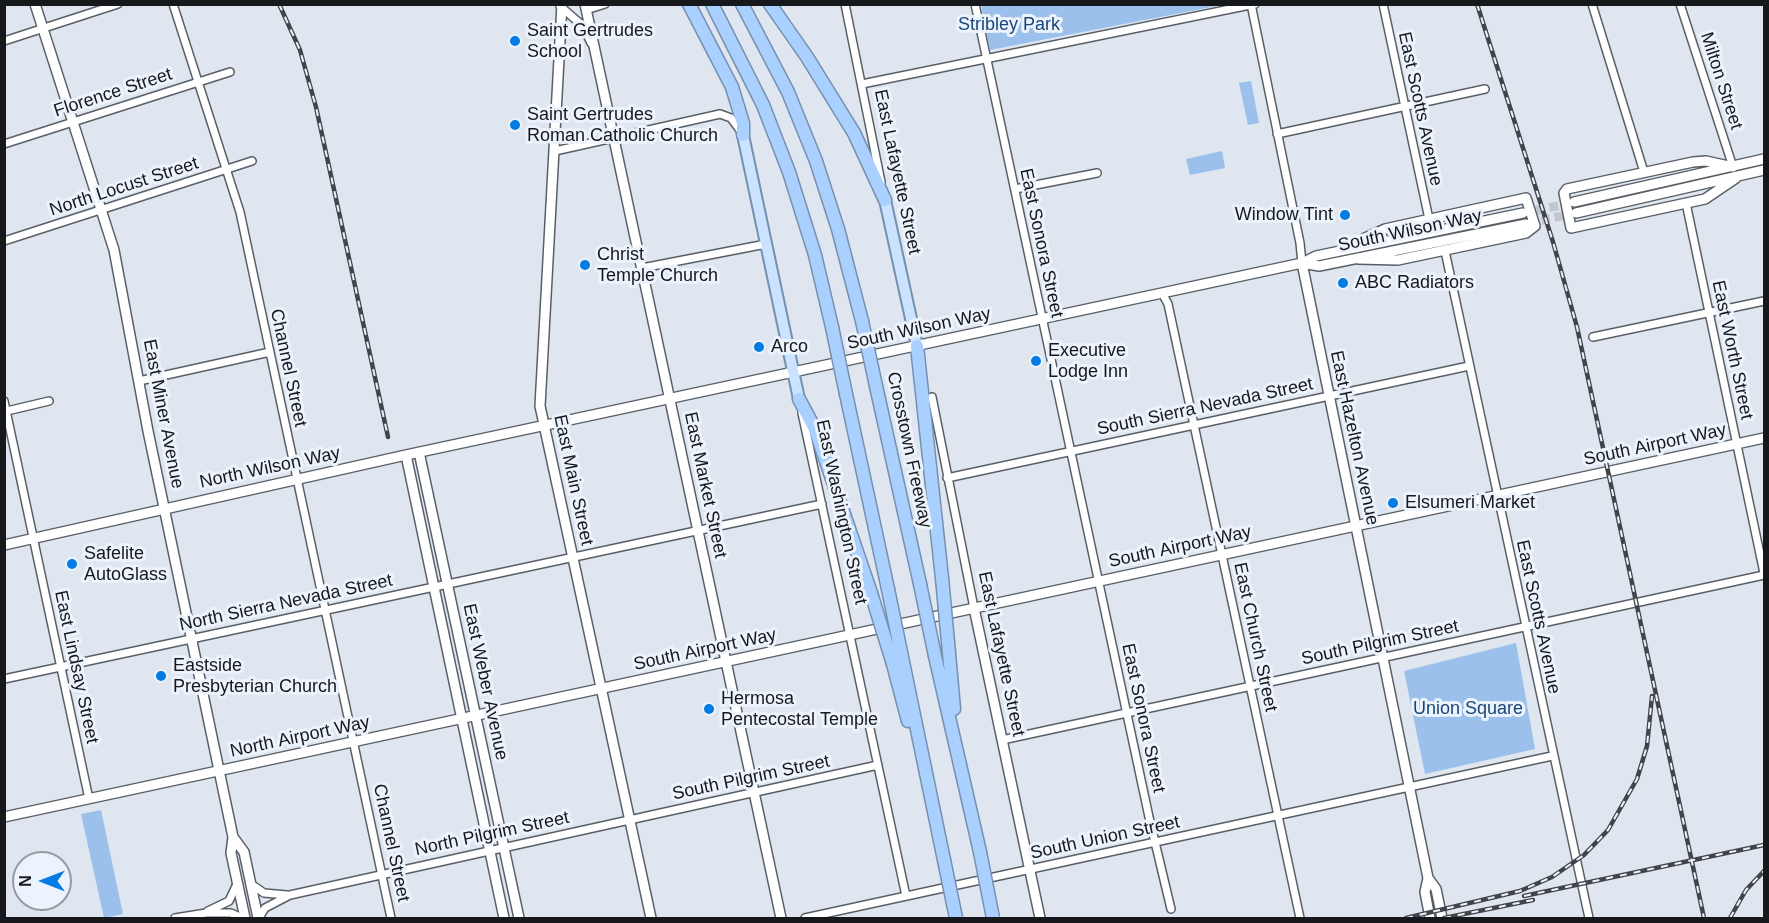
<!DOCTYPE html>
<html>
<head>
<meta charset="utf-8">
<style>
	body { margin:0 }
	#map { position:relative; width:1769px; height:923px; overflow:hidden; background:#dfe6ef; font-family:Arial,sans-serif }
	canvas { display:block }
	.frame { position:absolute; inset:0; border:6px solid #16181b; pointer-events:none }
	.north { position:absolute; left:12px; top:851px; width:60px; height:60px; box-sizing:border-box; background:#ecf3fc; border:2px solid #969ba2; border-radius:50%; rotate:270deg; font-size:16px; font-weight:700; line-height:24px; text-align:center; color:#16181b }
	.north::after { content:''; display:block; margin:auto; width:21px; height:27px; background:#027be2; clip-path:polygon(50% 0,100% 100%,50% 72%,0 100%) }
</style>
</head>
<body>
<div id="map">
<canvas width="1769" height="923"></canvas>
<div class="frame"></div>
<div class="north">N</div>
</div>
<script>
const ctx = document.querySelector('canvas').getContext('2d');
ctx.lineJoin = 'round';
function paint(path, color) {
  ctx.fillStyle = color;
  ctx.fill(path, 'evenodd');
}
function toPath(rows) {
  const path = new Path2D();
  for (const r of rows) {
    path.moveTo(r[0], r[1]);
    for (let i = 2; i < r.length; i += 2) path.lineTo(r[i], r[i + 1]);
  }
  return path;
}
function trace(path, color, width, dash) {
  ctx.strokeStyle = color;
  ctx.lineWidth = width;
  ctx.lineCap = dash ? 'butt' : 'round';
  ctx.setLineDash(dash || []);
  ctx.stroke(path);
}
function write(font, color, halo, rows, align = 'center') {
  ctx.font = font + ' Arial,sans-serif';
  ctx.lineWidth = 6;
  ctx.setLineDash([]);
  ctx.textBaseline = 'middle';
  ctx.strokeStyle = halo;
  ctx.fillStyle = color;
  for (const [text, x, y, turn = 0] of rows) {
    ctx.save();
    ctx.translate(x, y);
    ctx.rotate((+turn || 0) * Math.PI / 180);
    ctx.textAlign = isNaN(turn) ? turn : align;
    if (halo) ctx.strokeText(text, 0, 0);
    ctx.fillText(text, 0, 0);
    ctx.restore();
  }
}
paint(toPath([
	[981,4,1222,4,1222,5,990,50],
	[1251,81,1259,123,1248,125,1239,83],
	[1222,151,1225,168,1190,175,1186,159],
	[1516,643,1535,749,1425,774,1404,671],
	[101,810,123,914,104,918,81,814]
]), '#9bc0ec');
trace(toPath([
	[1523,213,1572,203],
	[1528,223,1576,213]
]), '#c1c7cf', 9, [9, 4.5]);
const street = toPath([
	[173,4,240,212,391,918],
	[845,4,881,182],
	[975,4,1149,817,1171,909],
	[1251,4,1300,243,1302,263],
	[1383,4,1429,219],
	[1592,4,1644,172],
	[1680,4,1733,167],
	[560,6,583,26,591,43],
	[586,10,605,4],
	[4,41,118,4],
	[862,84,1255,4],
	[1277,134,1485,89],
	[4,144,230,72],
	[555,151,720,114,731,118,742,133],
	[1015,189,1097,173],
	[1686,203,1764,573],
	[4,241,252,161],
	[1445,251,1589,918],
	[642,268,766,244],
	[1162,293,1168,304,1300,918],
	[1593,337,1764,301],
	[139,381,270,352],
	[932,397,974,608],
	[4,401,89,799],
	[7,411,49,401],
	[802,413,906,896],
	[947,478,1469,366],
	[4,679,822,504],
	[1002,740,1764,575],
	[251,884,264,893,287,895],
	[208,911,229,901,237,884],
	[175,918,206,913,231,913,242,918],
	[259,918,265,908,290,895,878,765],
	[805,918,1552,756]
]);
const secondary = toPath([
	[35,4,114,250,148,431,233,837,231,853,245,918],
	[562,4,540,406,651,918],
	[585,4,781,918],
	[1733,167,1706,161,1693,162,1567,189,1564,193,1571,228,1705,199,1736,178],
	[1574,202,1764,159],
	[1576,213,1764,170],
	[1356,248,1363,239,1385,229,1526,198,1535,226,1526,233,1398,260,1358,259],
	[1302,263,1428,878,1436,889,1442,918],
	[1302,263,1319,266,1526,224],
	[419,452,519,918],
	[406,455,504,918],
	[4,545,406,455,1302,263,1316,256,1523,213],
	[974,608,1040,918],
	[4,817,1764,438],
	[233,837,244,852,258,918],
	[1428,878,1425,892,1430,918]
]);
const primary = toPath([
	[743,135,799,399],
	[885,200,917,346]
]);
const highway = toPath([
	[689,4,732,87,743,123,743,135],
	[712,4,763,105,789,172,815,255,832,327],
	[742,4,788,92,816,161,838,229,862,321],
	[770,4,807,57,854,133,885,200],
	[917,346,942,578],
	[876,386,920,584],
	[846,394,888,589],
	[799,399,815,429,871,593],
	[949,653,954,709],
	[935,656,980,852],
	[903,662,944,860],
	[893,664,908,721]
]);
trace(street, '#595f67', 10);
trace(secondary, '#595f67', 12);
trace(primary, '#7690af', 14);
trace(highway, '#7690af', 15);
trace(street, '#fff', 7);
trace(secondary, '#fff', 9);
trace(primary, '#cbe3ff', 10);
trace(highway, '#a9d0ff', 12);
const rail = toPath([
	[279,4,300,50,316,107,388,437],
	[1477,4,1553,242,1577,327,1704,918],
	[1524,896,1764,845],
	[1406,918,1520,891,1552,877,1584,855,1608,830,1637,779,1647,746,1652,696],
	[1444,918,1533,900],
	[1730,918,1746,890,1764,871]
]);
trace(rail, '#414448', 4.5);
trace(rail, '#ecf3fc', 2, [7]);
const highwayBridge = toPath([
	[862,321,876,386],
	[832,327,846,394],
	[942,578,949,653],
	[920,584,935,656],
	[888,589,903,662],
	[871,593,893,664],
	[980,852,993,918],
	[944,860,956,918]
]);
trace(highwayBridge, '#7690af', 15, []);
trace(highwayBridge, '#a9d0ff', 12);
for (const [x, y, r, color] of [
	[515,41,6,"#027be2"],
	[515,125,6,"#027be2"],
	[1345,215,6,"#027be2"],
	[585,265,6,"#027be2"],
	[1343,283,6,"#027be2"],
	[759,347,6,"#027be2"],
	[1036,361,6,"#027be2"],
	[1393,503,6,"#027be2"],
	[72,564,6,"#027be2"],
	[161,676,6,"#027be2"],
	[709,709,6,"#027be2"]
]) {
  const dot = new Path2D();
  dot.arc(x, y, r, 0, 2 * Math.PI);
  ctx.fillStyle = color;
  ctx.fill(dot);
  trace(dot, '#ecf3fc', 2);
}
write('18px', '#174679', '#ecf3fc', [
	["Stribley Park",1009,25],
	["Union Square",1468,709]
]);
write('18px', '#16181b', '#ecf3fc', [
	["Saint Gertrudes",527,31],
	["School",527,52],
	["Saint Gertrudes",527,115],
	["Roman Catholic Church",527,136],
	["Window Tint",1333,215,"right"],
	["Christ",597,255],
	["Temple Church",597,276],
	["ABC Radiators",1355,283],
	["Arco",771,347],
	["Executive",1048,351],
	["Lodge Inn",1048,372],
	["Elsumeri Market",1405,503],
	["Safelite",84,554],
	["AutoGlass",84,575],
	["Eastside",173,666],
	["Presbyterian Church",173,687],
	["Hermosa",721,699],
	["Pentecostal Temple",721,720]
], 'left');
write('18px', '#16181b', '#ecf3fc', [
	["Milton Street",1721,81,72],
	["Florence Street",113,93,-18],
	["East Scotts Avenue",1420,109,78],
	["East Lafayette Street",897,172,78],
	["North Locust Street",124,187,-18],
	["South Wilson Way",1410,231,-12],
	["East Sonora Street",1041,243,78],
	["South Wilson Way",919,329,-12],
	["East Worth Street",1732,350,78],
	["Channel Street",288,368,78],
	["South Sierra Nevada Street",1205,407,-12],
	["East Miner Avenue",163,414,79],
	["East Hazelton Avenue",1354,438,78],
	["South Airport Way",1655,445,-12],
	["Crosstown Freeway",909,450,78],
	["North Wilson Way",270,468,-12],
	["East Main Street",573,480,78],
	["East Market Street",705,485,78],
	["East Washington Street",841,512,78],
	["South Airport Way",1180,547,-12],
	["North Sierra Nevada Street",286,603,-12],
	["East Scotts Avenue",1538,617,78],
	["East Church Street",1255,637,78],
	["South Pilgrim Street",1380,643,-12],
	["South Airport Way",705,650,-12],
	["East Lafayette Street",1001,654,78],
	["East Lindsay Street",76,667,78],
	["East Weber Avenue",485,682,78],
	["East Sonora Street",1143,718,78],
	["North Airport Way",300,737,-12],
	["South Pilgrim Street",751,778,-12],
	["North Pilgrim Street",492,834,-12],
	["South Union Street",1105,838,-12],
	["Channel Street",391,843,78]
]);
</script>
</body>
</html>
